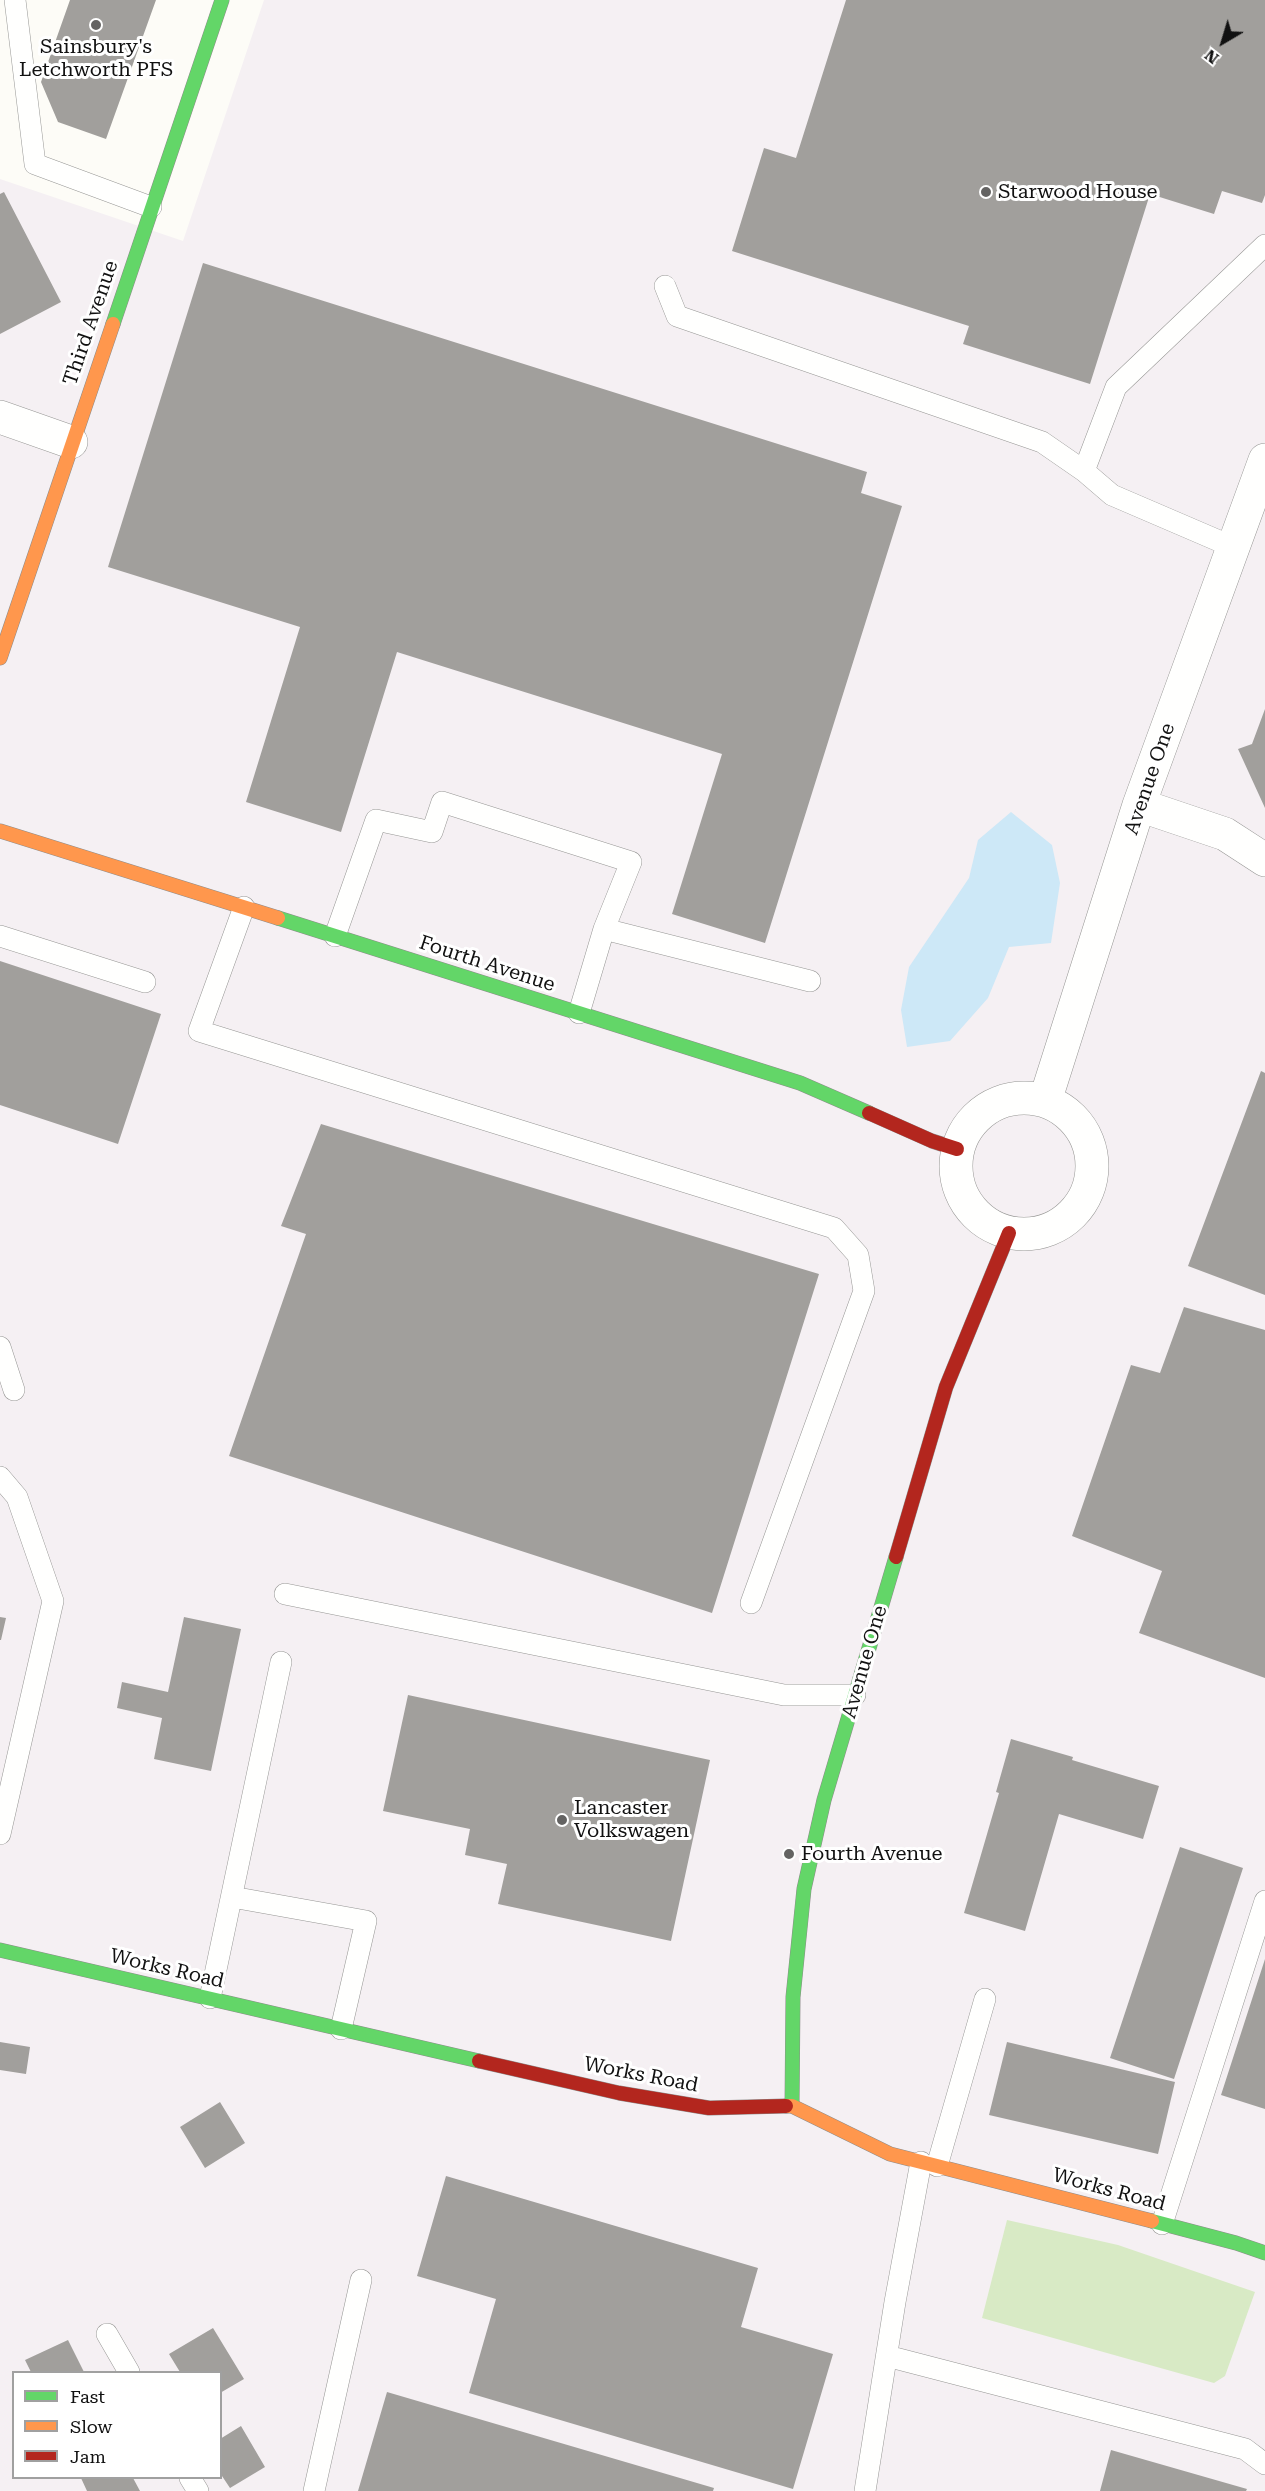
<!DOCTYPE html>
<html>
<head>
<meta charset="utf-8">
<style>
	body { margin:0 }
	#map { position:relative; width:1265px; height:2491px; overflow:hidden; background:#fdfcf7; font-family:"Roboto Serif",serif }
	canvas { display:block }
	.legend { position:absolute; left:12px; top:2371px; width:210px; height:108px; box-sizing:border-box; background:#fff; border:2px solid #a0a0a0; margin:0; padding:8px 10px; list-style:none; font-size:18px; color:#111 }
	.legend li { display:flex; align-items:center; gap:12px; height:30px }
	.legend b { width:30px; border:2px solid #a0a0a0 }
	.north { position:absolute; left:1193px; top:12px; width:60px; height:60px; -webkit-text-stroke:4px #fff; paint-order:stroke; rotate:218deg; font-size:16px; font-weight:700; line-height:24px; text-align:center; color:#111 }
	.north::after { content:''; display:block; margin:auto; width:21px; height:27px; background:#111; clip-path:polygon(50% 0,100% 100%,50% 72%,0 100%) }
</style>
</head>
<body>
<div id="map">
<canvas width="1265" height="2491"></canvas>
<ul class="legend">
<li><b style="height:8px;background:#63d668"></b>Fast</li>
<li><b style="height:8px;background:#ff974d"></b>Slow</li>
<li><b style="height:8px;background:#b3261e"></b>Jam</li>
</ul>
<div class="north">N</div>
</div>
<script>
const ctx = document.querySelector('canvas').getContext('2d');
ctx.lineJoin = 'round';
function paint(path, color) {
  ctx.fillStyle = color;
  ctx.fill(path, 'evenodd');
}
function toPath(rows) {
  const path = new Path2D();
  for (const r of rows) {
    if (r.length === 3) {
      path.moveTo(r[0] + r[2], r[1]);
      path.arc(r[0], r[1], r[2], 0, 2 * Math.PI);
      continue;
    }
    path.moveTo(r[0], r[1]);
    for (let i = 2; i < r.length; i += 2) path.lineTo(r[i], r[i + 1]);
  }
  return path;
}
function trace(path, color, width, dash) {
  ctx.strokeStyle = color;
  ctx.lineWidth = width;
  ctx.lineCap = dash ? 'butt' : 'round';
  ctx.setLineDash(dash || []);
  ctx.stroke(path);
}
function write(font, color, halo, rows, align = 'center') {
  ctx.font = font + ' "Roboto Serif",serif';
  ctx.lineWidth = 6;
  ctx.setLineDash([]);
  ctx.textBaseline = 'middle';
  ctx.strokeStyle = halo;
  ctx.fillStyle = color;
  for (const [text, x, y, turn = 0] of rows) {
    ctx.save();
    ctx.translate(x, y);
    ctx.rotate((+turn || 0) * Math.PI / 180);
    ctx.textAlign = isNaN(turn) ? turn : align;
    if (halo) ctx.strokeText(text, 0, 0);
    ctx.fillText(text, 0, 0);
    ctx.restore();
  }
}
paint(toPath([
	[264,0,1265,0,1265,2491,0,2491,0,179,183,241],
	[14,2372,220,2372,220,2478,14,2478]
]), '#f5f0f3');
paint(toPath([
	[1007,2220,1118,2245,1255,2292,1225,2376,1214,2383,982,2318]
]), '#d8eac5');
paint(toPath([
	[1011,812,1052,845,1060,883,1051,943,1009,947,988,998,950,1041,907,1047,901,1010,909,967,969,878,978,840]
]), '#cde8f7');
paint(toPath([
	[70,0,156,0,106,139,58,122,41,82],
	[846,0,1265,0,1265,195,1262,203,1222,191,1214,214,1150,194,1090,384,963,344,969,326,732,251,764,148,796,158],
	[4,192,61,302,0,334,0,194],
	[203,263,867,472,861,493,902,506,765,943,672,914,722,754,397,652,341,832,246,802,300,627,108,567],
	[1265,709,1265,808,1238,749,1252,744],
	[0,961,161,1014,118,1144,0,1105],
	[1261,1071,1265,1073,1265,1295,1188,1266],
	[321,1124,819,1274,712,1613,229,1456,306,1234,281,1226],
	[1184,1307,1265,1330,1265,1678,1139,1633,1162,1571,1072,1536,1131,1365,1160,1373],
	[0,1617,6,1618,1,1640,0,1640],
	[184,1617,241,1629,211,1771,154,1759,162,1718,117,1708,122,1682,168,1692],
	[408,1695,710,1760,671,1941,498,1904,507,1864,465,1855,470,1829,383,1811],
	[1011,1739,1073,1757,1072,1760,1159,1786,1143,1839,1059,1814,1025,1931,964,1913,999,1793,996,1792],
	[1180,1847,1243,1868,1174,2079,1110,2058],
	[1265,1959,1265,2109,1221,2095],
	[0,2042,30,2047,26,2074,0,2070],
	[1007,2042,1175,2082,1158,2154,989,2115],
	[220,2102,245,2143,205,2168,180,2127],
	[446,2176,758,2268,741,2327,833,2354,793,2489,469,2393,496,2299,417,2276],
	[213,2328,244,2379,220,2393,220,2372,180,2372,169,2354],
	[68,2340,84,2372,31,2372,25,2360],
	[387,2392,714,2488,713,2491,358,2491],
	[241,2426,265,2467,230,2488,220,2473,220,2439],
	[1111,2450,1247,2489,1246,2491,1100,2491],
	[81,2478,133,2478,140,2491,87,2491]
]), '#a19f9c');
const lane = toPath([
	[15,0,35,164,151,207],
	[665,286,677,316,1042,442,1084,471,1112,495,1233,547],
	[1084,471,1116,387,1265,245],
	[244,907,199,1031,834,1228,858,1255,864,1291,751,1603],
	[0,936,145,982],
	[335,936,376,820,432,832,442,802,631,862,604,929],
	[579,1013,604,929,810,981],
	[0,1347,14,1390],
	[0,1477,17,1497,53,1601,0,1834],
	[285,1594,784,1695,855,1695],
	[232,1897,366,1921,341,2029],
	[210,1998,281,1662],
	[937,2166,985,1999],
	[1162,2224,1265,1901],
	[107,2334,129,2372],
	[887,2356,1245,2449,1265,2464],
	[190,2478,198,2491],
	[314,2491,361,2280],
	[865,2491,895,2302,921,2162]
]);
const street = toPath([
	[0,417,71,442],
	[1139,805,1225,834,1265,860],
	[1024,1166,68],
	[1045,1101,1139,805,1265,460]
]);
const fast = toPath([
	[113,324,222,0],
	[278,918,800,1083,869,1113],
	[0,1950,479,2061],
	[792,2106,793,1997,804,1889,824,1800,896,1557],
	[1152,2221,1236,2243,1265,2253]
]);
const slow = toPath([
	[0,658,113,324],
	[0,831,278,918],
	[786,2106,792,2106,890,2154,1152,2221]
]);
const jam = toPath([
	[869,1113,932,1141,957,1149],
	[896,1557,946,1387,1009,1233],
	[479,2061,619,2093,709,2108,786,2106]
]);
trace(lane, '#979795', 22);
trace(street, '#979795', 34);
trace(fast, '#8e8d8b', 15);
trace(slow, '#8e8d8b', 15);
trace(jam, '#8e8d8b', 15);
trace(lane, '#fffffe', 21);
trace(street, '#fffffe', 33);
trace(fast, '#63d668', 14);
trace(slow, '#ff974d', 14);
trace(jam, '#b3261e', 14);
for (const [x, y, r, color] of [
	[96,25,6,"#646362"],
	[986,192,6,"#646362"],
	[562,1820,6,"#646362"],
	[789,1854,6,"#646362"]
]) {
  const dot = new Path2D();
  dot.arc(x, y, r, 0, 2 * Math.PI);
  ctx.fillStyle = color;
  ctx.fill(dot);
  trace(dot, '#fff', 2);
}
write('20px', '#111', '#fff', [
	["Sainsbury's",96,47,"center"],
	["Letchworth PFS",96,70,"center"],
	["Starwood House",998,192],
	["Lancaster",574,1808],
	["Volkswagen",574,1831],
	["Fourth Avenue",801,1854]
], 'left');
write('20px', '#111', '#fff', [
	["Third Avenue",91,323,-71],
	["Avenue One",1150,779,-71],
	["Fourth Avenue",487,964,18],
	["Avenue One",865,1662,-74],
	["Works Road",167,1969,13],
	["Works Road",641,2075,11],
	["Works Road",1109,2190,15]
]);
</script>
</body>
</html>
